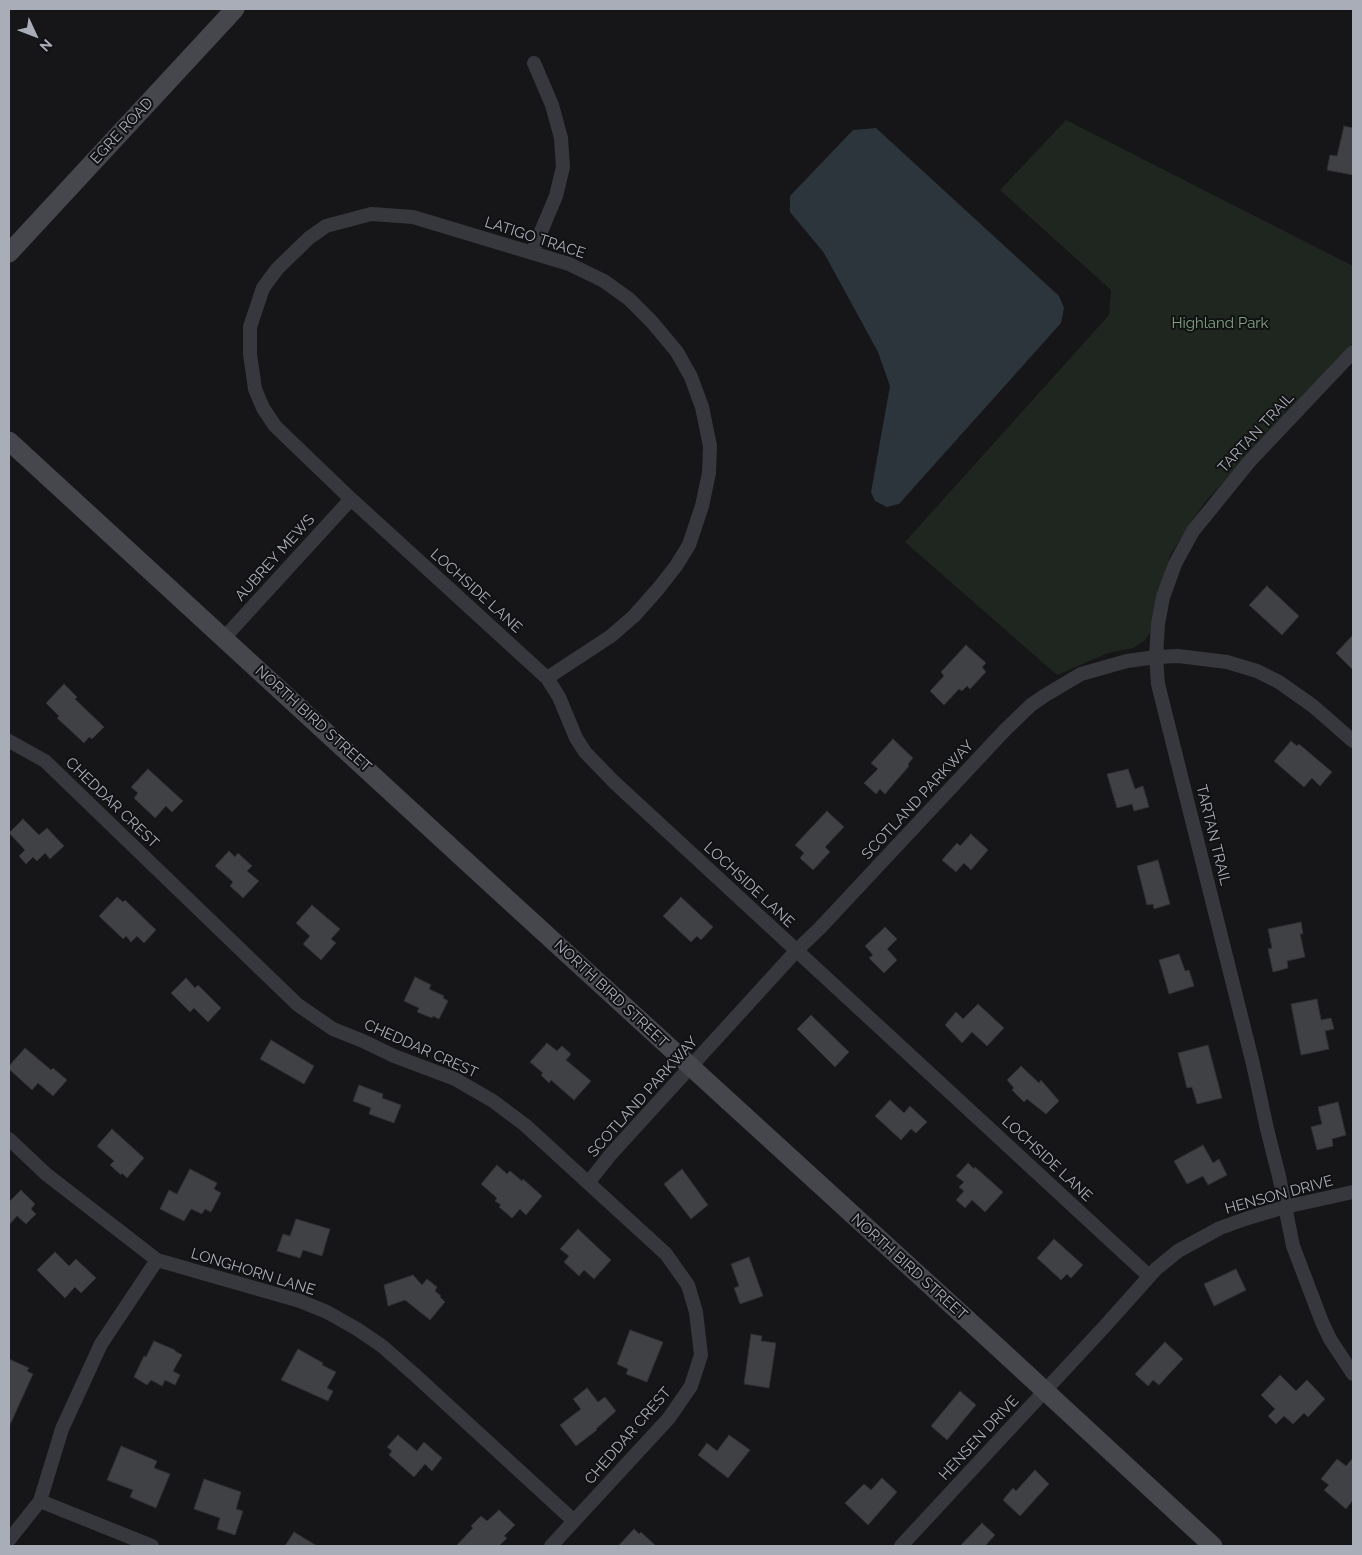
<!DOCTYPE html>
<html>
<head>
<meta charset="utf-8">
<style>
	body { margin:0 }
	#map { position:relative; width:1362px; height:1555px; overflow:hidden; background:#161618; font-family:Raleway,sans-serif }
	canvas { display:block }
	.frame { position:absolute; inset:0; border:10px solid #a8adb8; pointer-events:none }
	.north { position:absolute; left:10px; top:10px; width:50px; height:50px; -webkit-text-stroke:4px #111113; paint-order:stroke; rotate:133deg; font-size:14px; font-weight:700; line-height:20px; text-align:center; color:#a8adb8 }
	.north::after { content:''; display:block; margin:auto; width:18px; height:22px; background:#a8adb8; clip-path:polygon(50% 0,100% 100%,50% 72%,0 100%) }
</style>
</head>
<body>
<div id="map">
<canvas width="1362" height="1555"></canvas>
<div class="frame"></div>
<div class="north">N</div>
</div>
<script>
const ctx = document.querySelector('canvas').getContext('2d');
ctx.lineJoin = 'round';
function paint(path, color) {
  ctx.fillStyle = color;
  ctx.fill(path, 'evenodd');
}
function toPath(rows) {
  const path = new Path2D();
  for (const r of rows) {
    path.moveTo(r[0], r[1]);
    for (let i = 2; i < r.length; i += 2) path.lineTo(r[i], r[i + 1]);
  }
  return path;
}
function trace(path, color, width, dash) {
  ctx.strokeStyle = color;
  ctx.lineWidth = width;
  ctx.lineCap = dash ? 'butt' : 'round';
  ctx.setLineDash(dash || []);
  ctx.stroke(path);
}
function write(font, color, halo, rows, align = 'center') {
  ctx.font = font + ' Raleway,sans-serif';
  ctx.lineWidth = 4;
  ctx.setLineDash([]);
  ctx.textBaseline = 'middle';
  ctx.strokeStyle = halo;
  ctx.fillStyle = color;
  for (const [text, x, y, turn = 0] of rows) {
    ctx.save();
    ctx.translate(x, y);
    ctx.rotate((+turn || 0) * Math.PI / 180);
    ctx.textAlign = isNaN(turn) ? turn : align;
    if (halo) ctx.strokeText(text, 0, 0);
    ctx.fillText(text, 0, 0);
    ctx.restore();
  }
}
paint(toPath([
	[1066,120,1353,266,1353,342,1205,502,1170,555,1156,601,1151,631,1144,641,1133,648,1108,653,1057,675,905,542,1109,315,1111,290,1000,190]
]), '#1e261f');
paint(toPath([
	[876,128,1059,296,1064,308,1061,323,899,504,887,507,875,501,871,492,890,386,878,352,824,253,790,212,790,196,853,130]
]), '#2c353c');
const building = toPath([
	[1344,126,1353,128,1353,175,1327,170,1330,155,1337,156,1344,126],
	[1267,586,1299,616,1282,635,1249,605,1267,586],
	[1353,635,1353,670,1336,653,1353,635],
	[966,645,986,663,982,667,986,672,970,689,967,686,962,691,959,689,944,705,930,691,944,676,941,672,966,645],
	[64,684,77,697,75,699,104,727,92,739,89,737,84,743,57,718,59,716,46,703,64,684],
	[893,739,913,758,908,764,909,766,885,794,880,789,876,794,864,783,878,769,871,763,893,739],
	[1291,741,1297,746,1299,744,1332,772,1320,786,1312,778,1304,787,1274,761,1291,741],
	[148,769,183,801,172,812,166,806,155,818,134,798,138,793,131,787,148,769],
	[1128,769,1135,789,1143,786,1149,807,1134,811,1132,804,1117,808,1107,774,1128,769],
	[827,811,844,827,825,847,830,852,813,870,800,858,804,853,795,845,827,811],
	[23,819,39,835,47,828,64,846,50,859,45,853,37,861,33,857,26,864,19,856,25,850,9,833,23,819],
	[971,834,988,850,971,870,964,863,956,872,942,860,957,843,960,846,971,834],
	[229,851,235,857,238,853,252,866,247,871,259,881,243,898,230,886,233,882,215,866,229,851],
	[1158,860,1170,904,1154,909,1153,904,1147,905,1137,866,1158,860],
	[117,897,123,902,125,900,156,930,144,943,137,936,131,942,126,936,123,939,99,916,117,897],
	[681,897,713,927,701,940,697,936,691,942,663,916,681,897],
	[312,905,340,929,331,939,336,943,321,960,303,944,310,936,296,923,312,905],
	[1301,922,1303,934,1300,934,1305,957,1287,961,1288,968,1273,972,1268,949,1272,948,1268,929,1301,922],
	[885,927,897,939,887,949,897,960,884,973,869,958,873,955,865,946,885,927],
	[1179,954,1185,971,1189,970,1194,986,1169,994,1159,960,1179,954],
	[415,977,431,985,429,989,444,996,443,998,448,1001,439,1019,433,1016,432,1018,417,1012,419,1008,404,1001,415,977],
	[186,978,195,988,198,985,221,1008,208,1022,194,1008,190,1012,171,993,186,978],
	[1317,999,1321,1020,1331,1018,1334,1029,1325,1031,1329,1049,1301,1055,1291,1004,1317,999],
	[978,1004,1004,1028,987,1046,972,1032,962,1043,945,1025,956,1012,963,1019,978,1004],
	[811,1015,849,1052,835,1067,797,1029,811,1015],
	[271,1040,314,1066,304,1084,260,1059,271,1040],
	[547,1043,557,1051,562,1046,571,1054,566,1060,591,1081,574,1100,551,1080,549,1083,541,1075,543,1073,530,1062,547,1043],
	[1208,1045,1222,1098,1197,1104,1192,1087,1187,1088,1178,1053,1208,1045],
	[25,1048,51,1070,53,1068,67,1080,53,1096,38,1083,32,1090,9,1069,9,1066,25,1048],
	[1021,1066,1039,1083,1041,1080,1059,1101,1046,1114,1027,1099,1024,1102,1012,1090,1014,1088,1007,1080,1021,1066],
	[359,1085,383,1094,382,1098,401,1105,394,1123,369,1114,371,1108,353,1101,359,1085],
	[890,1100,904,1113,910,1106,927,1122,916,1133,911,1129,901,1140,875,1116,890,1100],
	[1338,1102,1346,1135,1332,1139,1333,1146,1317,1150,1311,1127,1322,1124,1318,1107,1338,1102],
	[112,1129,144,1158,127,1178,122,1173,121,1175,110,1165,114,1161,97,1146,112,1129],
	[1203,1145,1213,1163,1219,1159,1227,1175,1208,1185,1203,1176,1187,1184,1174,1161,1203,1145],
	[968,1163,974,1169,975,1167,1003,1192,985,1212,972,1200,965,1208,956,1200,964,1191,959,1187,964,1182,956,1176,968,1163],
	[497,1165,507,1174,510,1171,522,1181,523,1179,542,1196,526,1215,520,1209,512,1218,499,1207,501,1205,495,1201,497,1198,481,1184,497,1165],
	[190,1169,217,1183,214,1189,221,1193,211,1212,205,1209,202,1214,191,1209,184,1221,160,1209,169,1190,177,1194,190,1169],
	[682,1169,708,1205,691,1219,664,1184,682,1169],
	[21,1190,35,1204,31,1209,36,1214,26,1224,17,1216,9,1225,9,1202,21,1190],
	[296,1219,330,1229,322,1256,303,1250,300,1258,277,1251,283,1234,290,1236,296,1219],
	[578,1229,611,1260,594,1279,584,1270,579,1276,564,1262,569,1256,560,1249,578,1229],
	[1054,1239,1083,1265,1071,1278,1067,1274,1061,1280,1037,1258,1054,1239],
	[55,1252,69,1266,76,1259,96,1278,81,1293,75,1287,65,1298,37,1270,55,1252],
	[749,1257,763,1296,740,1304,734,1288,739,1286,731,1264,749,1257],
	[1236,1269,1246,1290,1214,1306,1204,1284,1236,1269],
	[413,1275,422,1285,427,1279,437,1287,435,1291,441,1296,440,1297,445,1302,430,1320,405,1300,388,1306,384,1285,413,1275],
	[630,1330,663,1342,647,1382,626,1374,628,1369,617,1364,630,1330],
	[751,1334,762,1336,761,1341,776,1343,769,1388,744,1384,751,1334],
	[154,1341,175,1350,175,1351,182,1355,173,1371,180,1375,175,1385,165,1380,162,1386,151,1380,147,1385,134,1377,144,1356,146,1357,154,1341],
	[1165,1342,1183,1359,1159,1385,1153,1380,1148,1386,1135,1374,1165,1342],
	[298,1349,323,1363,322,1365,336,1372,327,1388,333,1391,328,1401,281,1380,298,1349],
	[9,1359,29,1368,27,1371,33,1374,9,1427,9,1359],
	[1280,1375,1296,1391,1307,1380,1325,1399,1308,1417,1304,1413,1293,1424,1284,1416,1276,1424,1268,1416,1275,1409,1261,1395,1280,1375],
	[587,1388,598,1402,605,1397,616,1411,596,1429,597,1430,576,1446,560,1425,581,1409,573,1399,587,1388],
	[960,1391,976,1405,947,1440,931,1426,960,1391],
	[398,1435,417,1451,424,1442,442,1458,432,1471,425,1464,414,1477,389,1455,392,1451,387,1447,398,1435],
	[729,1435,750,1450,728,1478,698,1455,707,1443,717,1451,729,1435],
	[121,1446,157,1461,154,1468,170,1474,156,1508,130,1497,133,1490,107,1480,121,1446],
	[1353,1458,1353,1500,1346,1509,1324,1490,1329,1485,1321,1479,1337,1459,1346,1466,1353,1458],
	[1035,1470,1049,1484,1020,1516,1003,1500,1013,1488,1016,1491,1035,1470],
	[882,1478,897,1492,868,1525,845,1503,864,1484,871,1490,882,1478],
	[204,1479,241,1492,236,1509,243,1511,235,1535,217,1529,220,1518,194,1509,204,1479],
	[499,1510,515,1525,504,1536,507,1538,499,1546,456,1546,473,1528,471,1526,481,1516,487,1521,499,1510],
	[982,1523,995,1535,985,1546,960,1546,982,1523],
	[634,1529,639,1534,641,1532,656,1546,618,1546,634,1529],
	[294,1532,317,1546,285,1546,294,1532]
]);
paint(building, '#404145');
trace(building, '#303034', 1);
trace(toPath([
	[532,253,556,196,563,167,561,138,552,105,534,63],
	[1353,352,1249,462,1193,531,1175,564,1163,597,1158,624,1156,657,1158,684,1253,1064,1267,1129,1279,1176,1293,1246,1322,1322,1330,1339,1353,1374],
	[224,638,351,499],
	[547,678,611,636,634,616,658,589,676,566,689,545,702,506,709,473,710,446,702,407,691,377,677,352,652,322,629,299,604,281,569,264,413,217,371,214,326,226,309,238,277,269,263,288,250,327,250,354,255,389,263,408,275,426,351,499,547,678,559,697,576,738,585,752,614,782,1149,1276],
	[9,741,45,761,298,1005,333,1029,363,1041,394,1056,455,1079,493,1101,525,1125,666,1254,688,1285,696,1312,701,1355,691,1386,669,1418,551,1546],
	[9,1139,46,1174,157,1260,300,1301,327,1312,357,1329,382,1346,415,1375,574,1521],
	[588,1183,611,1154,797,950,820,928,1005,730,1031,705,1044,696,1081,674,1127,661,1156,657,1178,656,1227,662,1257,671,1279,682,1313,706,1353,741],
	[40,1501,152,1546],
	[9,1540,40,1501,62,1429,101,1344,157,1260],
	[901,1546,1105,1326,1156,1269,1178,1251,1220,1228,1248,1218,1285,1207,1353,1192]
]), '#37383d', 14);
trace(toPath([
	[9,253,235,9],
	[9,441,504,896,991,1341,1213,1546]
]), '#45474d', 19);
write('15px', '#a8adb8', '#111113', [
	["EGRE ROAD",122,131,-47],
	["LATIGO TRACE",535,238,18],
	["TARTAN TRAIL",1256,433,-47],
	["AUBREY MEWS",275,558,-48],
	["LOCHSIDE LANE",476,591,42],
	["NORTH BIRD STREET",313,719,42],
	["SCOTLAND PARKWAY",918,800,-47],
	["CHEDDAR CREST",112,803,44],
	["TARTAN TRAIL",1213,835,76],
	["LOCHSIDE LANE",749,885,43],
	["NORTH BIRD STREET",611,994,43],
	["CHEDDAR CREST",421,1049,24],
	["SCOTLAND PARKWAY",643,1097,-48],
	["LOCHSIDE LANE",1047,1159,43],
	["HENSON DRIVE",1279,1195,-15],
	["NORTH BIRD STREET",909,1267,42],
	["LONGHORN LANE",253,1272,17],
	["CHEDDAR CREST",628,1436,-49],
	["HENSEN DRIVE",979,1438,-47]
]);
write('15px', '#7fa381', '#111113', [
	["Highland Park",1220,323]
]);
</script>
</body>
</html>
